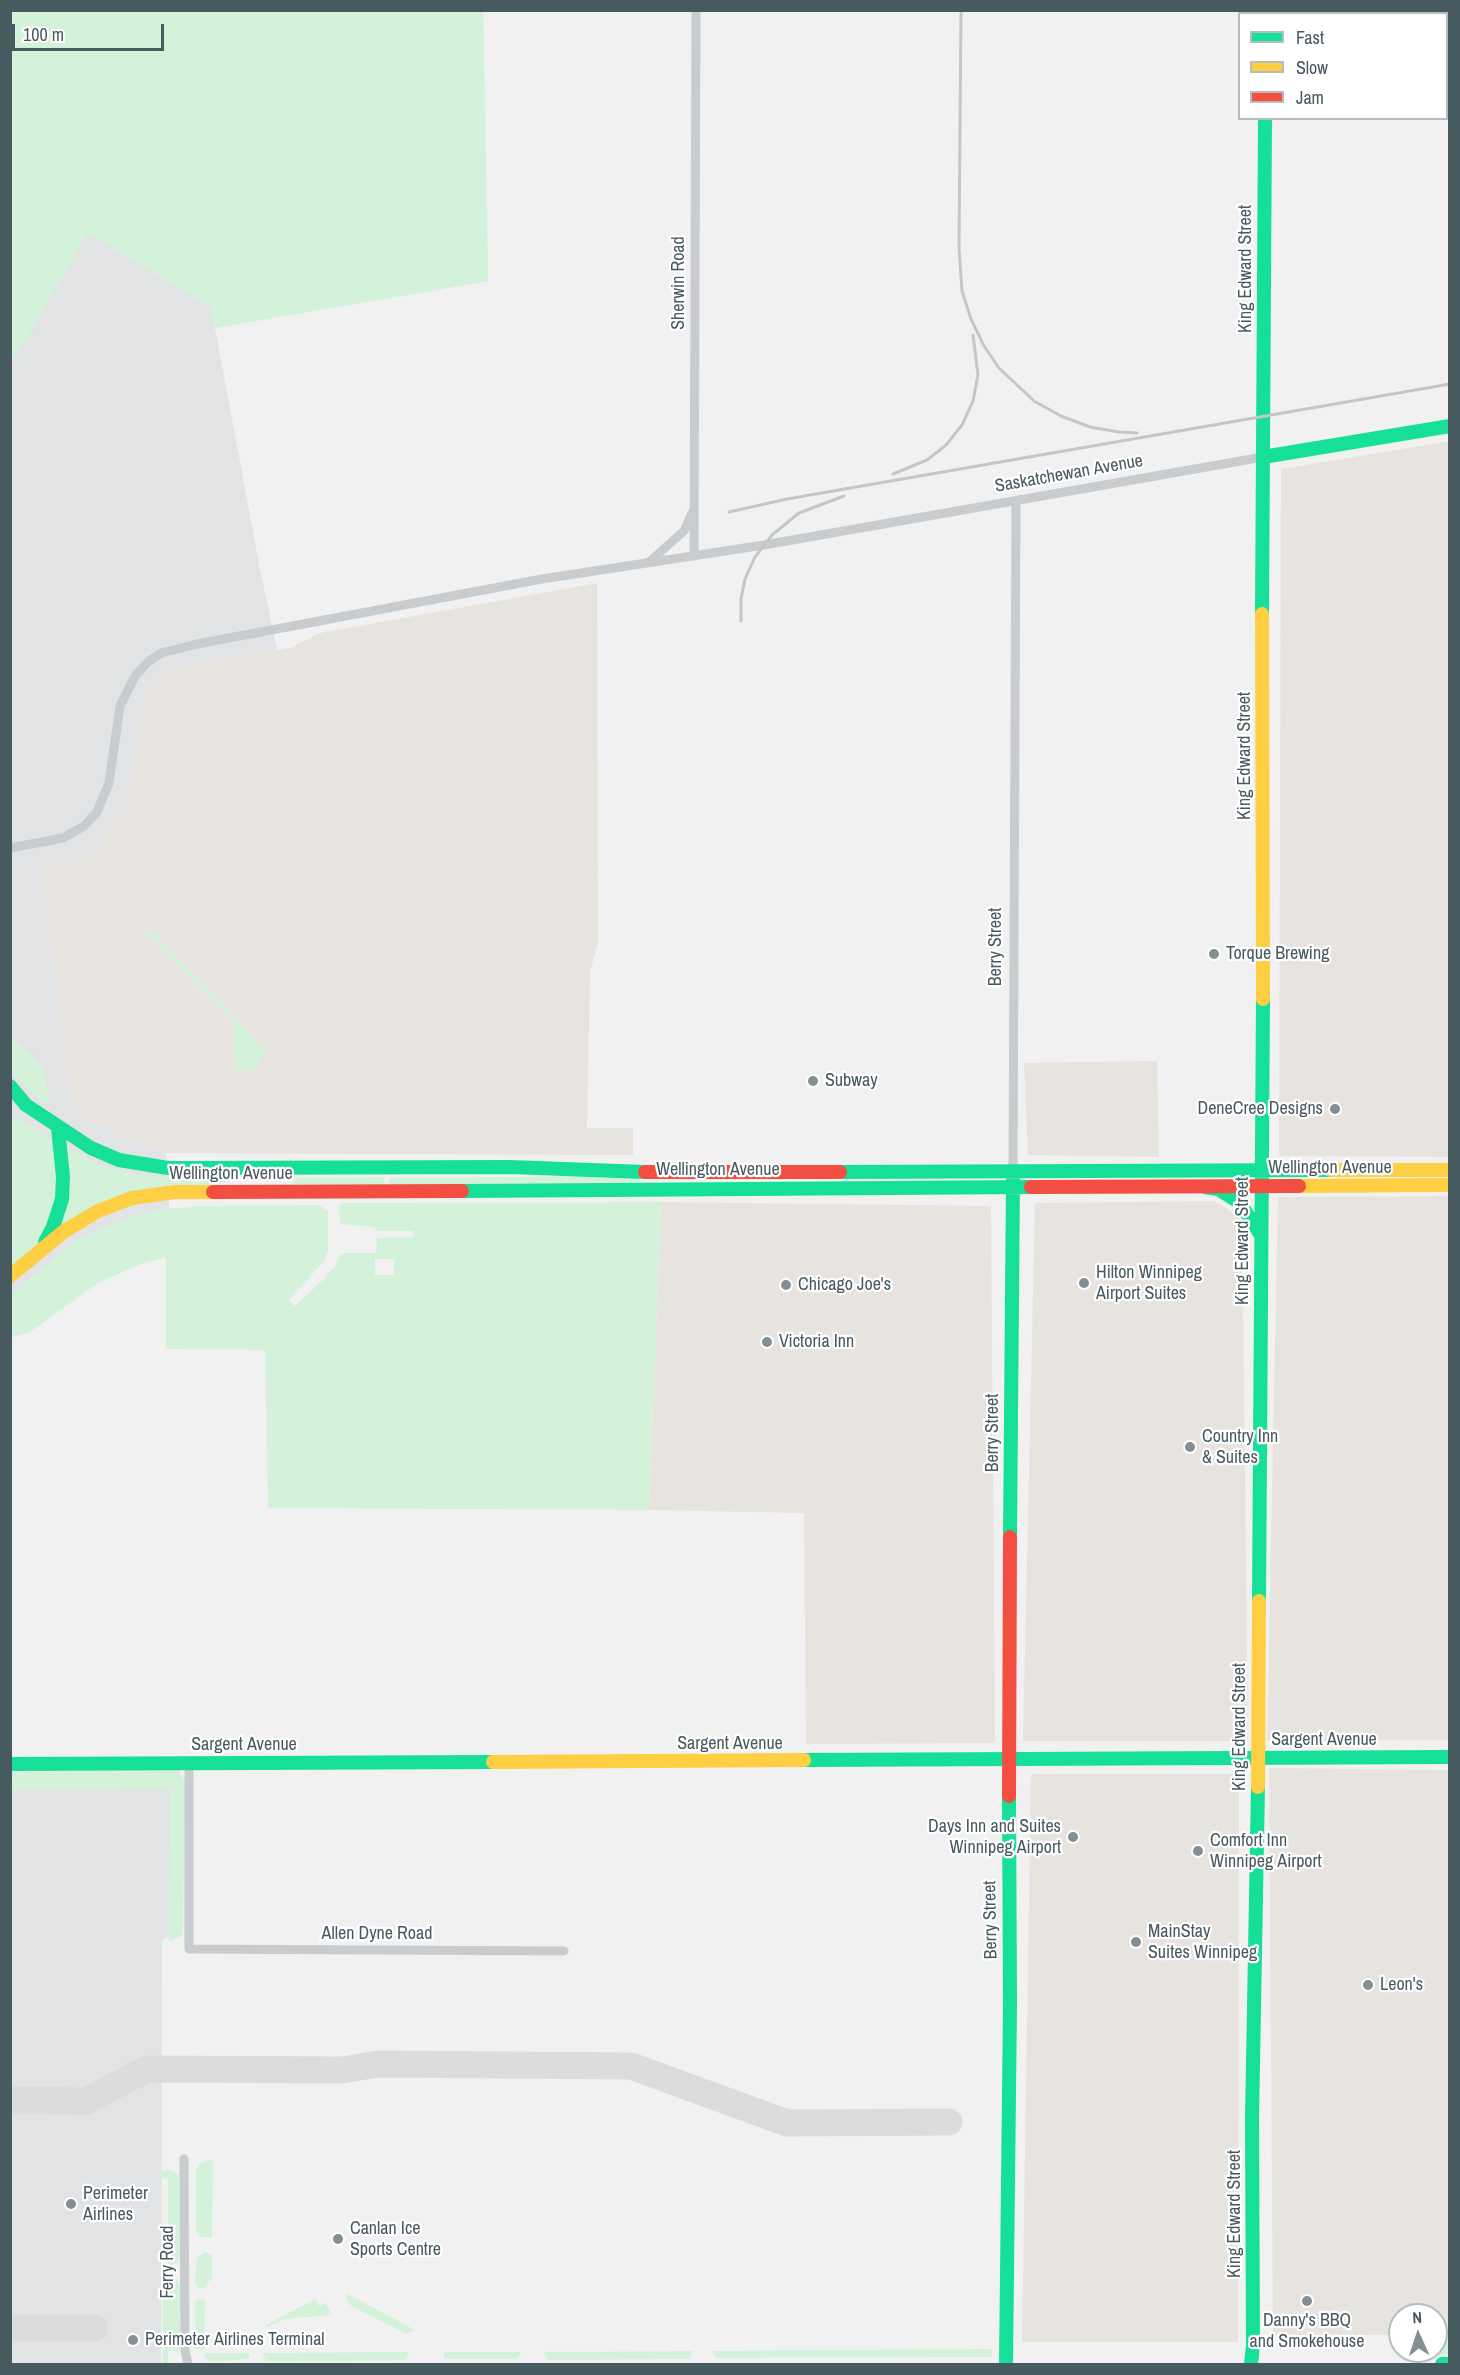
<!DOCTYPE html>
<html>
<head>
<meta charset="utf-8">
<style>
	body { margin:0 }
	#map { position:relative; width:1460px; height:2375px; overflow:hidden; background:#f2f1f1; font-family:"Archivo Narrow",sans-serif }
	canvas { display:block }
	.frame { position:absolute; inset:0; border:12px solid #475a60; pointer-events:none }
	.legend { position:absolute; left:1238px; top:12px; width:210px; height:108px; box-sizing:border-box; background:#fff; border:2px solid #b5bdbf; margin:0; padding:8px 10px; list-style:none; font-size:18px; color:#475a60 }
	.legend li { display:flex; align-items:center; gap:12px; height:30px }
	.legend b { width:30px; border:2px solid #b5bdbf }
	.north { position:absolute; left:1388px; top:2303px; width:60px; height:60px; box-sizing:border-box; background:#fff; border:2px solid #b5bdbf; border-radius:50%; rotate:357deg; font-size:16px; font-weight:700; line-height:24px; text-align:center; color:#475a60 }
	.north::after { content:''; display:block; margin:auto; width:21px; height:27px; background:#838f93; clip-path:polygon(50% 0,100% 100%,50% 72%,0 100%) }
	.scale { position:absolute; left:12px; top:24px; width:152px; height:27px; box-sizing:border-box; border:3px solid #475a60; border-top:0; padding-left:8px; font-size:18px; line-height:21px; white-space:nowrap; color:#475a60; -webkit-text-stroke:4px #fff; paint-order:stroke }
</style>
</head>
<body>
<div id="map">
<canvas width="1460" height="2375"></canvas>
<div class="frame"></div>
<ul class="legend">
<li><b style="height:8px;background:#16e098"></b>Fast</li>
<li><b style="height:8px;background:#ffcf43"></b>Slow</li>
<li><b style="height:8px;background:#f24e42"></b>Jam</li>
</ul>
<div class="north">N</div>
<div class="scale">100 m</div>
</div>
<script>
const ctx = document.querySelector('canvas').getContext('2d');
ctx.lineJoin = 'round';
function paint(path, color) {
  ctx.fillStyle = color;
  ctx.fill(path, 'evenodd');
}
function toPath(rows) {
  const path = new Path2D();
  for (const r of rows) {
    path.moveTo(r[0], r[1]);
    for (let i = 2; i < r.length; i += 2) path.lineTo(r[i], r[i + 1]);
  }
  return path;
}
function trace(path, color, width, dash) {
  ctx.strokeStyle = color;
  ctx.lineWidth = width;
  ctx.lineCap = dash ? 'butt' : 'round';
  ctx.setLineDash(dash || []);
  ctx.stroke(path);
}
function write(font, color, halo, rows, align = 'center') {
  ctx.font = font + ' "Archivo Narrow",sans-serif';
  ctx.lineWidth = 4.5;
  ctx.setLineDash([]);
  ctx.textBaseline = 'middle';
  ctx.strokeStyle = halo;
  ctx.fillStyle = color;
  for (const [text, x, y, turn = 0] of rows) {
    ctx.save();
    ctx.translate(x, y);
    ctx.rotate((+turn || 0) * Math.PI / 180);
    ctx.textAlign = isNaN(turn) ? turn : align;
    if (halo) ctx.strokeText(text, 0, 0);
    ctx.fillText(text, 0, 0);
    ctx.restore();
  }
}
paint(toPath([
	[1290,11,1290,10,1363,11,1345,14,1290,13],
	[1449,441,1449,1157,1279,1156,1281,469],
	[597,583,598,944,590,971,587,1128,633,1128,633,1155,166,1153,102,1128,70,1100,42,868,85,858,112,830,124,811,130,789,143,710,147,696,156,683,169,673,185,666,290,648,320,633],
	[1157,1061,1159,1157,1028,1155,1024,1063],
	[1449,1196,1449,1740,1267,1741,1278,1197],
	[1213,1201,1225,1207,1242,1220,1248,1741,1023,1741,1035,1203],
	[661,1202,991,1206,995,1743,806,1744,804,1513,649,1510],
	[1269,1768,1449,1770,1449,2334,1436,2335,1436,2315,1400,2315,1400,2335,1273,2335],
	[1031,1774,1239,1774,1238,2342,1022,2342]
]), '#e7e3df');
paint(toPath([
	[10,11,483,11,488,281,215,328,260,569,277,650,185,666,169,673,156,683,147,696,143,710,130,789,124,811,112,830,85,858,42,869,70,1100,102,1128,166,1153,170,1222,10,1301],
	[180,1771,180,1930,162,1940,161,2364,11,2364,10,1772]
]), '#e2e3e4');
paint(toPath([
	[11,10,483,11,488,281,215,328,211,307,88,233,11,364],
	[142,930,152,931,266,1050,254,1070,234,1070,233,1022],
	[10,1035,44,1067,49,1103,45,1104,11,1074],
	[11,1114,43,1133,51,1142,55,1155,57,1194,44,1233,37,1244,11,1267],
	[66,1148,98,1164,138,1175,176,1178,232,1178,232,1181,207,1185,157,1187,130,1193,89,1208,62,1225,60,1223],
	[602,1176,640,1177,640,1182,390,1185,390,1178],
	[384,1177,384,1185,291,1184,297,1178],
	[661,1202,649,1510,268,1508,265,1350,166,1349,166,1258,143,1263,98,1283,29,1333,11,1337,11,1294,76,1241,117,1222,155,1210,197,1206,319,1205,328,1211,328,1250,325,1260,289,1300,295,1306,325,1278,335,1266,341,1253,376,1253,377,1238,413,1237,413,1231,376,1231,375,1227,340,1224,339,1207,342,1203],
	[375,1259,394,1259,394,1275,375,1275],
	[173,1771,183,1777,185,1784,183,1928,181,1937,169,1941,170,1789,11,1790,10,1772],
	[208,2160,213,2160,212,2237,201,2237,196,2232,196,2171,200,2163],
	[169,2169,180,2176,180,2256,178,2262,171,2266,168,2266,168,2179,160,2178,160,2172],
	[205,2252,212,2254,212,2277,205,2287,200,2289,195,2284,196,2264,197,2258],
	[163,2277,177,2280,180,2286,180,2351,168,2351,168,2364,163,2364],
	[348,2294,415,2330,406,2334,351,2306,346,2298],
	[205,2299,204,2349,196,2349,195,2303,198,2300],
	[315,2299,319,2306,326,2303,332,2315,286,2319,267,2327,266,2325],
	[1436,2340,1449,2340,1449,2355,1402,2355,1393,2351,1391,2341,1400,2341,1400,2351,1436,2351],
	[991,2349,992,2357,716,2358,712,2351],
	[693,2351,690,2359,549,2360,544,2355,544,2352],
	[409,2352,406,2359,402,2360,267,2361,263,2356,263,2353],
	[444,2352,522,2352,516,2359,444,2359],
	[204,2353,249,2353,250,2359,212,2361,205,2359]
]), '#d4f2d9');
paint(toPath([
	[142,930,233,1022,234,1055,228,1055,227,1027,218,1024,222,1020,136,931]
]), '#eae4e0');
trace(toPath([
	[10,2100,86,2101,147,2069,342,2070,378,2064,631,2066,787,2123,949,2122],
	[10,2328,94,2328]
]), '#dbdcdc', 27);
trace(toPath([
	[694,556,696,10],
	[649,562,684,531,692,513],
	[10,848,63,838,84,826,97,812,109,783,120,706,135,676,148,662,161,653,197,644,542,579,764,545,1263,457],
	[1013,1170,1016,502],
	[189,1764,189,1949,564,1951],
	[184,2159,185,2351,188,2364]
]), '#c8ccce', 9);
trace(toPath([
	[1263,457,1450,426],
	[1262,614,1265,118],
	[10,1086,26,1105,91,1148,119,1160,168,1168,510,1167,645,1172],
	[840,1172,1331,1170],
	[1205,1187,1218,1189,1239,1202,1261,1235],
	[462,1191,1031,1187],
	[45,1242,53,1227,62,1199,63,1177,58,1128],
	[1010,1537,1013,1178],
	[1259,1601,1263,999],
	[804,1760,1450,1757],
	[10,1764,493,1762],
	[1006,2364,1010,2003,1009,1796],
	[1251,2364,1253,2345,1252,2118,1258,1787],
	[1442,2364,1450,2364]
]), '#16e098', 14);
trace(toPath([
	[1266,10,1266,14],
	[1262,614,1263,999],
	[1331,1170,1450,1170],
	[1299,1186,1450,1185],
	[10,1276,63,1232,98,1211,132,1198,175,1192,213,1192],
	[493,1762,804,1760],
	[1258,1787,1259,1601]
]), '#ffcf43', 14);
trace(toPath([
	[645,1172,840,1172],
	[1031,1187,1299,1186],
	[213,1192,462,1191],
	[1009,1796,1010,1537]
]), '#f24e42', 14);
trace(toPath([
	[961,10,959,248,962,291,971,319,984,346,999,368,1034,401,1061,416,1090,427,1119,432,1137,433],
	[893,474,927,460,946,445,962,425,973,401,978,375,973,335],
	[729,512,787,499,1450,384],
	[741,621,741,599,745,579,755,557,772,535,799,513,844,496]
]), '#c4c7c8', 3);
for (const [x, y, r, color] of [
	[1214,954,6,"#838f93"],
	[813,1081,6,"#838f93"],
	[1335,1109,6,"#838f93"],
	[1084,1283,6,"#838f93"],
	[786,1285,6,"#838f93"],
	[767,1342,6,"#838f93"],
	[1190,1447,6,"#838f93"],
	[1073,1837,6,"#838f93"],
	[1198,1851,6,"#838f93"],
	[1136,1942,6,"#838f93"],
	[1368,1985,6,"#838f93"],
	[71,2204,6,"#838f93"],
	[338,2239,6,"#838f93"],
	[1307,2301,6,"#838f93"],
	[133,2340,6,"#838f93"]
]) {
  const dot = new Path2D();
  dot.arc(x, y, r, 0, 2 * Math.PI);
  ctx.fillStyle = color;
  ctx.fill(dot);
  trace(dot, '#fff', 2);
}
write('18px', '#475a60', '#fff', [
	["King Edward Street",1246,269,-90],
	["Sherwin Road",679,283,-90],
	["Saskatchewan Avenue",1069,474,-10],
	["King Edward Street",1245,756,-90],
	["Berry Street",996,947,-90],
	["Wellington Avenue",1330,1168],
	["Wellington Avenue",718,1170],
	["Wellington Avenue",231,1174],
	["King Edward Street",1243,1241,-90],
	["Berry Street",993,1433,-90],
	["King Edward Street",1240,1727,-90],
	["Sargent Avenue",1324,1740],
	["Sargent Avenue",730,1744],
	["Sargent Avenue",244,1745],
	["Berry Street",991,1920,-91],
	["Allen Dyne Road",377,1934],
	["King Edward Street",1235,2214,-90],
	["Ferry Road",168,2262,-90]
]);
write('18px', '#475a60', '#fff', [
	["Torque Brewing",1226,954],
	["Subway",825,1081],
	["DeneCree Designs",1323,1109,"right"],
	["Hilton Winnipeg",1096,1273],
	["Airport Suites",1096,1294],
	["Chicago Joe's",798,1285],
	["Victoria Inn",779,1342],
	["Country Inn",1202,1437],
	["& Suites",1202,1458],
	["Days Inn and Suites",1061,1827,"right"],
	["Winnipeg Airport",1061,1848,"right"],
	["Comfort Inn",1210,1841],
	["Winnipeg Airport",1210,1862],
	["MainStay",1148,1932],
	["Suites Winnipeg",1148,1953],
	["Leon's",1380,1985],
	["Perimeter",83,2194],
	["Airlines",83,2215],
	["Canlan Ice",350,2229],
	["Sports Centre",350,2250],
	["Danny's BBQ",1307,2321,"center"],
	["and Smokehouse",1307,2342,"center"],
	["Perimeter Airlines Terminal",145,2340]
], 'left');
</script>
</body>
</html>
